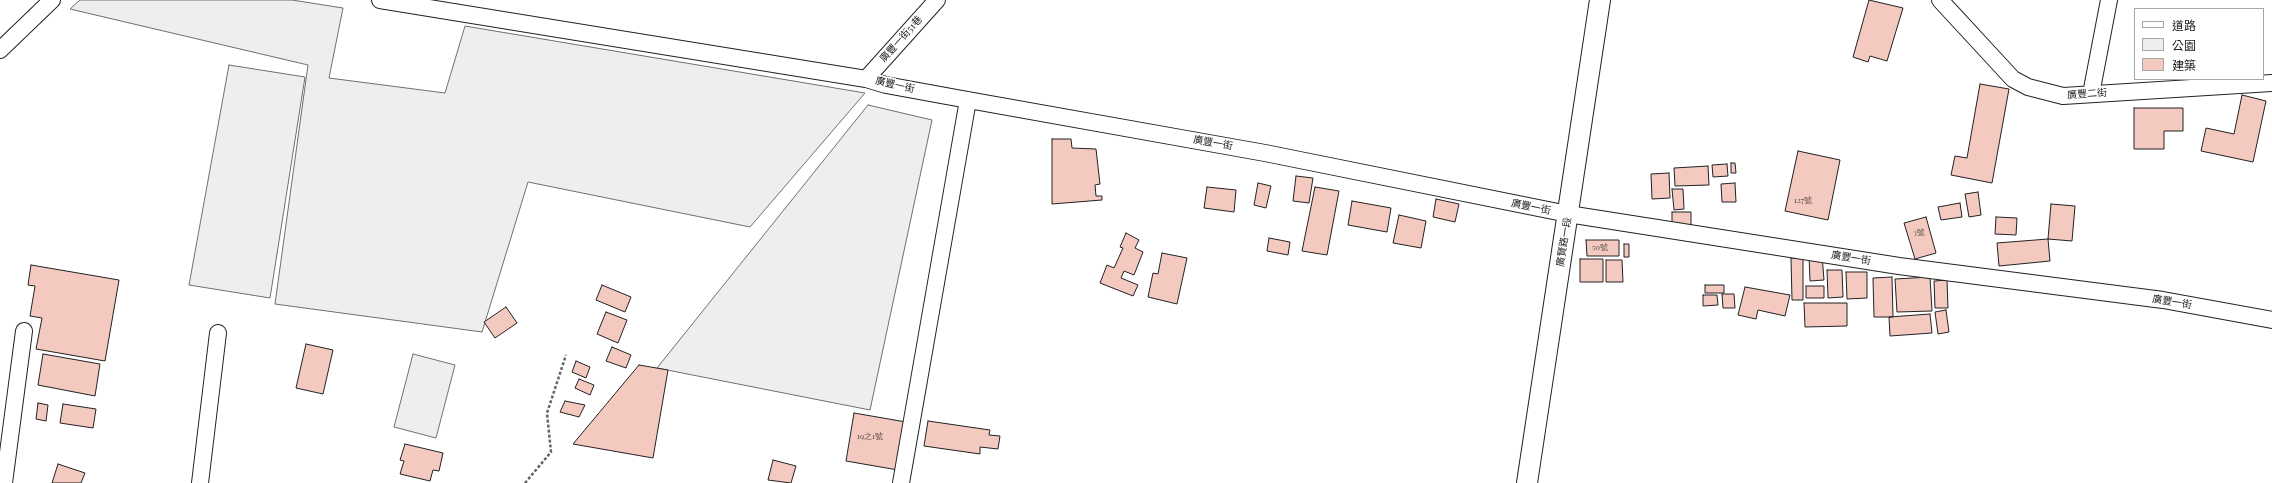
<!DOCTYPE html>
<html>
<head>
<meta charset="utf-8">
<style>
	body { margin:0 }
	#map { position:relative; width:2272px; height:483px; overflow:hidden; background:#fff; font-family:"Playfair Display","Noto Sans TC",serif }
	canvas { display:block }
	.legend { position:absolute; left:2134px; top:8px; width:130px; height:72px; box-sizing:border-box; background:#fff; border:1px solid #a7a7a7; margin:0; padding:5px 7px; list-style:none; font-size:12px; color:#222 }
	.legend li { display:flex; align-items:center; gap:8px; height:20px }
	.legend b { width:20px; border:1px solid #a7a7a7 }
</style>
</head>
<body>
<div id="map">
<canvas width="2272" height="483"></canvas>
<ul class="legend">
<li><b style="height:5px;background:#fff"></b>道路</li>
<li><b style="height:11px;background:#eee"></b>公園</li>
<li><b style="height:11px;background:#f3c9c0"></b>建築</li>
</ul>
</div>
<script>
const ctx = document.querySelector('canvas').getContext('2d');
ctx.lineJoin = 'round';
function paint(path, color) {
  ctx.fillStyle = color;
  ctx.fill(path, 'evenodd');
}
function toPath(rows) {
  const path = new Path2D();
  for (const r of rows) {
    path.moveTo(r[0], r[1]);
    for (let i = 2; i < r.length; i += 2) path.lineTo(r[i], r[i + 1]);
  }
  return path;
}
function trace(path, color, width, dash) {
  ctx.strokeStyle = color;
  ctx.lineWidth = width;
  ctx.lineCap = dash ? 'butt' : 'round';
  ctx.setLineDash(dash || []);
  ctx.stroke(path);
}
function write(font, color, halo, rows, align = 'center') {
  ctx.font = font + ' "Playfair Display","Noto Sans TC",serif';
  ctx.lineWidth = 3;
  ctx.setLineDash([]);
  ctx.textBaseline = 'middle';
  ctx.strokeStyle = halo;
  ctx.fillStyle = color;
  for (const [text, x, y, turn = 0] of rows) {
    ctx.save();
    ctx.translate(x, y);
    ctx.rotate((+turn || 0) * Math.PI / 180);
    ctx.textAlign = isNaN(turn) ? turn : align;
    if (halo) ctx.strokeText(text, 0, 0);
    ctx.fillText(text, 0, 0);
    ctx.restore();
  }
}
const green = toPath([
	[80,0,292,0,343,8,329,78,445,93,465,26,865,93,750,227,528,182,482,332,275,304,308,65,70,9,80,0],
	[229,65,305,77,270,298,189,285,229,65],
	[868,105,932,120,870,410,657,368,868,105],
	[413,354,455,365,436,438,394,427,413,354]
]);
paint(green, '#eee');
trace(green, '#6f6f6f', 1);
const building = toPath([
	[1869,0,1903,8,1887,61,1870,56,1868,62,1853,57,1869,0],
	[1980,84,2009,89,1992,183,1951,175,1955,156,1967,158,1980,84],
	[2242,95,2266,101,2253,162,2201,151,2206,128,2234,134,2242,95],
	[2134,108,2183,108,2183,131,2164,131,2164,149,2134,149,2134,108],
	[1052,139,1071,139,1072,148,1096,149,1100,184,1095,185,1096,196,1102,196,1102,200,1052,204,1052,139],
	[1798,151,1840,160,1828,220,1785,211,1798,151],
	[1731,163,1735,163,1736,173,1731,173,1731,163],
	[1727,164,1728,176,1713,177,1712,165,1727,164],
	[1708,166,1709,185,1675,186,1674,168,1708,166],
	[1669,173,1670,198,1652,199,1651,174,1669,173],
	[1296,176,1313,178,1309,203,1293,201,1296,176],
	[1258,183,1271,186,1266,208,1254,205,1258,183],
	[1735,183,1736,202,1722,202,1721,184,1735,183],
	[1207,187,1236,190,1234,212,1204,208,1207,187],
	[1315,187,1339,191,1327,255,1302,251,1315,187],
	[1672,189,1683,189,1684,209,1674,210,1672,189],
	[1978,192,1981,215,1969,217,1965,194,1978,192],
	[1436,199,1459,204,1455,222,1433,217,1436,199],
	[1352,201,1391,208,1387,232,1348,225,1352,201],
	[1960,203,1962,217,1941,220,1938,207,1960,203],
	[2051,204,2075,206,2072,241,2048,239,2051,204],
	[1672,212,1691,212,1691,227,1672,227,1672,212],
	[1399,215,1426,221,1421,248,1393,243,1399,215],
	[1926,217,1936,253,1915,259,1904,223,1926,217],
	[1996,217,2017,218,2016,235,1995,234,1996,217],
	[1126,233,1139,240,1135,248,1143,252,1134,275,1124,271,1121,278,1138,285,1133,296,1100,283,1107,265,1114,268,1123,248,1120,247,1126,233],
	[1269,238,1290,242,1288,255,1267,251,1269,238],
	[2048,239,2050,261,1999,266,1997,243,2048,239],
	[1586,240,1619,240,1619,256,1587,256,1586,240],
	[1624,244,1629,244,1629,257,1624,257,1624,244],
	[1162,253,1187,258,1177,304,1148,297,1153,273,1158,274,1162,253],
	[1822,255,1824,280,1810,281,1809,256,1822,255],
	[1791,258,1803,258,1803,300,1792,300,1791,258],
	[1580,259,1603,259,1603,282,1580,282,1580,259],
	[1606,260,1622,260,1623,282,1606,282,1606,260],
	[31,265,119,280,105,361,36,349,42,318,30,316,35,286,28,285,31,265],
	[1827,270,1842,270,1843,297,1828,298,1827,270],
	[1846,272,1867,272,1867,298,1847,299,1846,272],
	[1892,277,1893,317,1874,317,1873,278,1892,277],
	[1930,277,1932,311,1897,312,1895,279,1930,277],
	[1947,280,1948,308,1935,308,1934,281,1947,280],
	[602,285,631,297,625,312,596,300,602,285],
	[1705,285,1724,285,1724,293,1705,293,1705,285],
	[1806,286,1824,286,1824,298,1806,298,1806,286],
	[1745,287,1790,295,1785,316,1758,310,1756,319,1738,315,1745,287],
	[1722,294,1734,294,1735,308,1723,308,1722,294],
	[1703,295,1717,295,1718,305,1703,306,1703,295],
	[1804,303,1847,303,1847,326,1805,327,1804,303],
	[506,307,517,323,495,338,484,322,506,307],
	[1946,310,1949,332,1938,334,1935,312,1946,310],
	[606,312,627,320,618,343,597,334,606,312],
	[1930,314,1932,333,1890,336,1889,317,1930,314],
	[306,344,333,350,323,394,296,388,306,344],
	[612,347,631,355,626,368,606,361,612,347],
	[43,354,100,364,95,396,38,385,43,354],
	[576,361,590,367,586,378,572,372,576,361],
	[639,365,668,370,653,458,573,444,639,365],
	[579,379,594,385,590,395,575,388,579,379],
	[565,401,585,405,579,417,560,412,565,401],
	[38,403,48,405,46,421,36,419,38,403],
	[63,404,96,409,93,428,60,423,63,404],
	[854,413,906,422,898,470,846,461,854,413],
	[928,421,990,430,989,435,1000,436,998,449,980,447,980,454,924,446,928,421],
	[405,444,443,453,439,471,433,470,430,481,400,474,404,461,400,460,405,444],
	[773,460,796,466,791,483,768,480,773,460],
	[58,464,85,473,81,483,52,483,58,464]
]);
paint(building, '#f3c9c0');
trace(building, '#222', 1);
const minor = toPath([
	[380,0,866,79,886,85,968,100,1265,153,1568,214,1899,266,2163,300,2272,320],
	[1940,0,2013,79,2028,87,2063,96,2272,83],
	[0,50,52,0],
	[866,79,937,0],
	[2091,94,2109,0],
	[4,483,24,331],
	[200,483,218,333],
	[901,483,968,100]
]);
const tertiary = toPath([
	[1527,483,1600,0]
]);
trace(minor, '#222', 18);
trace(tertiary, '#222', 22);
trace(toPath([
	[525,483,551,452,547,413,566,355]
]), '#646464', 2.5, [3, 2]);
trace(minor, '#fff', 16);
trace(tertiary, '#fff', 20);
write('8px', '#564c4a', null, [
	["127號",1803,200],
	["3號",1919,232],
	["50號",1600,247],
	["19之1號",870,436]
]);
write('10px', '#222', '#fff', [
	["廣豐一街51巷",901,39,-48],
	["廣豐一街",895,85,13],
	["廣豐二街",2087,94,-4],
	["廣豐一街",1213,143,10],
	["廣豐一街",1531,207,12],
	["廣賢路一段",1564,242,-81],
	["廣豐一街",1851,258,9],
	["廣豐一街",2172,302,9]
]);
</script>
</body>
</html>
